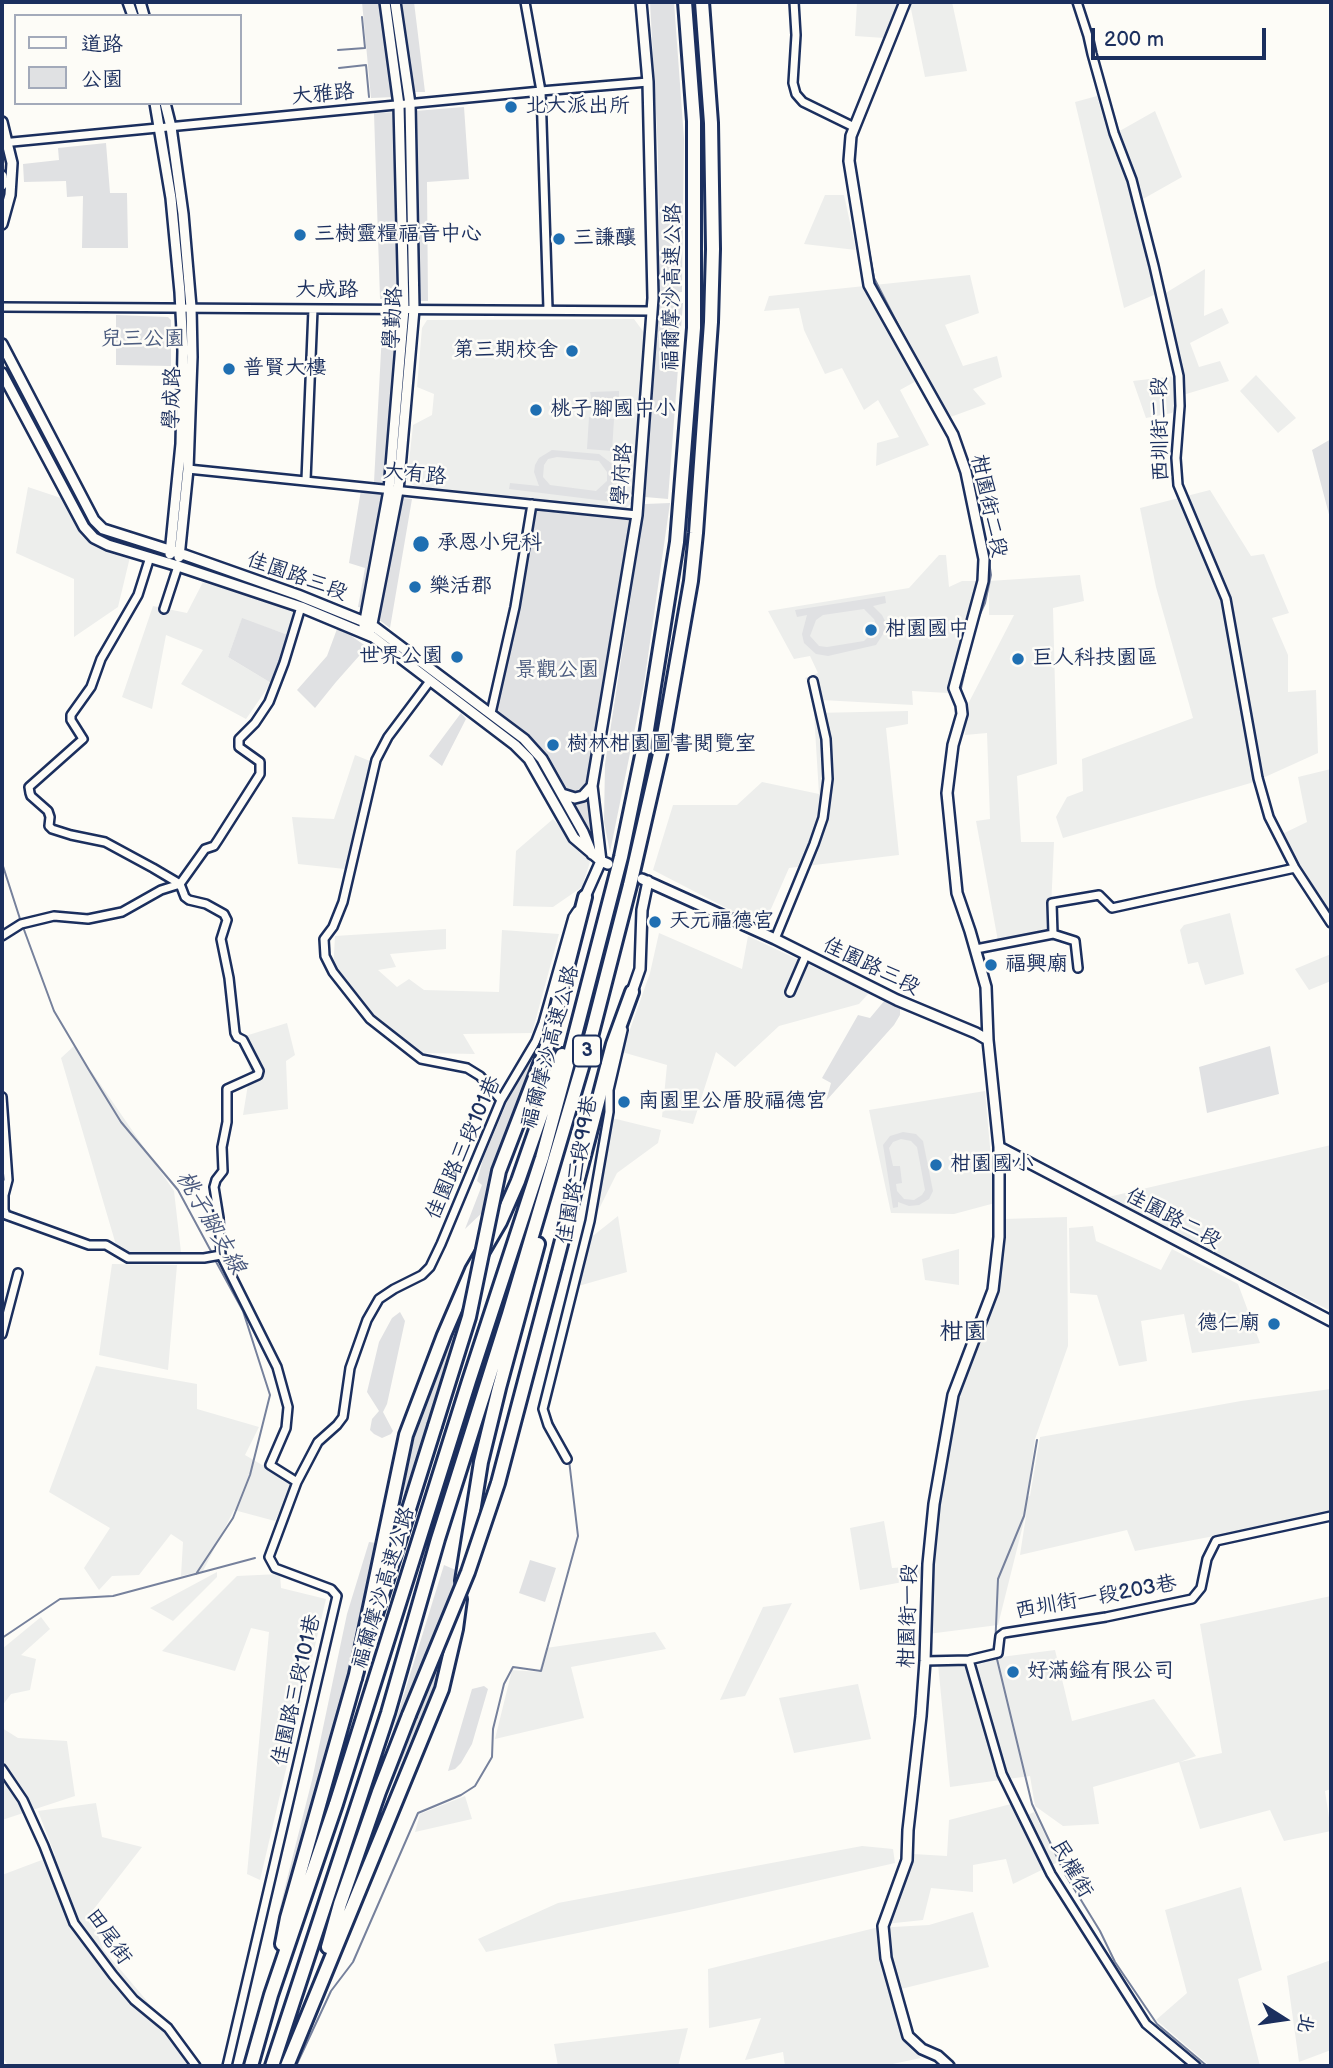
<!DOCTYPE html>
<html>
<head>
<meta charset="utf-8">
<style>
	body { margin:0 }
	#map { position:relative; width:1333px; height:2068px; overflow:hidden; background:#fdfcf7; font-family:"Balsamiq Sans","LXGW WenKai TC",sans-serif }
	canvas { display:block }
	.frame { position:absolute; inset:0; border:4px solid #1b2f5e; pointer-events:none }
	.legend { position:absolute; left:14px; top:14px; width:228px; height:91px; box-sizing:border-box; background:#fdfcf7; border:2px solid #a3aaba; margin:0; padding:9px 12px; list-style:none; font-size:21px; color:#1b2f5e }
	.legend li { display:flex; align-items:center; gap:14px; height:35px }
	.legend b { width:35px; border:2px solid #a3aaba }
	.north { position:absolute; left:1249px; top:1984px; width:70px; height:70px; -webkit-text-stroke:5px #fdfcf7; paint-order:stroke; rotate:102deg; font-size:19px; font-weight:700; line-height:28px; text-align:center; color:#1b2f5e }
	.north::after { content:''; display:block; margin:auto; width:24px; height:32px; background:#1b2f5e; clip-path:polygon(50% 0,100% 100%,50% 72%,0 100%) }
	.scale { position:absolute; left:1091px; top:28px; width:175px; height:32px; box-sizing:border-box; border:4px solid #1b2f5e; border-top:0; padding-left:9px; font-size:21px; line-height:24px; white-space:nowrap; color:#1b2f5e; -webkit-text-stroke:5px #fdfcf7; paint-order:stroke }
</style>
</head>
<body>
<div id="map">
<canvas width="1333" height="2068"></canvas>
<div class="frame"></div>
<ul class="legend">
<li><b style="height:9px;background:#fdfcf7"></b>道路</li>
<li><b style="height:19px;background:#e0e1e3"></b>公園</li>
</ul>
<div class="north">北</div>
<div class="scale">200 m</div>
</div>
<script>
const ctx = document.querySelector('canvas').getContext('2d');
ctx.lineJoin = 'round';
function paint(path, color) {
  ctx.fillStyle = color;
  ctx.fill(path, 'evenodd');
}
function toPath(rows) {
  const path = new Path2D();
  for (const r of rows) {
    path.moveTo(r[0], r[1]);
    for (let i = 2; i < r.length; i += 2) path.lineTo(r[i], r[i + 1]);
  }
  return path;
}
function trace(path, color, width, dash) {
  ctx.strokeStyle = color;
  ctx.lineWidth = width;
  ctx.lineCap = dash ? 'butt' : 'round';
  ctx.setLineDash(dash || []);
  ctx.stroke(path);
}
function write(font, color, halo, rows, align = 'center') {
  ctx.font = font + ' "Balsamiq Sans","LXGW WenKai TC",sans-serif';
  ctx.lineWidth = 5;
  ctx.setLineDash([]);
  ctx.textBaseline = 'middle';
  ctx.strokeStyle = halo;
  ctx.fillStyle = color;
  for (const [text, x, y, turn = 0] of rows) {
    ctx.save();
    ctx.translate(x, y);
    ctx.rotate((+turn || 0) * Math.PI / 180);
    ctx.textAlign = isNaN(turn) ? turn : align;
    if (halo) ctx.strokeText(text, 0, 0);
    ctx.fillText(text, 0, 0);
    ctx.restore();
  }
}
paint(toPath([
	[857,2,952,2,967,71,925,77,911,9,884,38,855,36],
	[1097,96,1109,137,1155,111,1182,177,1143,199,1156,294,1124,308,1075,102],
	[825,195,844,195,856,250,804,244],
	[1205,269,1204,316,1222,308,1229,323,1190,343,1199,367,1220,361,1229,381,1183,395,1172,413,1146,418,1133,381,1183,375,1164,294],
	[970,275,979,313,945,325,963,366,997,356,1002,377,973,389,986,404,945,419,918,380,900,390,929,445,876,466,877,443,899,437,878,400,864,410,842,368,825,374,804,330,799,308,764,311,769,296],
	[634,319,645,334,633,502,625,509,415,487,407,480,413,425,432,415,434,394,417,387,422,328,427,320],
	[1256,375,1296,418,1278,433,1240,391],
	[28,487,61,498,83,537,111,553,130,557,118,607,74,637,74,579,16,553],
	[1210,490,1251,556,1264,554,1289,613,1272,618,1288,655,1288,692,1316,690,1318,753,1254,782,1063,838,1056,817,1067,797,1083,791,1082,759,1193,718,1156,587,1140,508],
	[939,555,946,555,949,587,962,581,977,581,948,693,912,691,913,705,822,700,805,678,818,673,810,656,794,659,768,611,909,588],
	[1080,575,1084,601,1053,608,1057,764,1017,776,1021,842,1054,842,1050,931,998,941,976,821,990,819,987,733,965,735,967,706,1014,615,989,615,989,581],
	[203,582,296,612,288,635,242,619,228,657,271,683,246,719,181,684,203,650,166,635,152,709,122,697,153,606,187,613],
	[908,711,908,724,886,728,899,855,789,868,763,927,653,870,673,805,737,805,762,782,819,794,814,713],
	[355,755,370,761,345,869,298,864,292,817,334,819],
	[1331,769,1331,929,1276,837,1307,822,1298,777],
	[553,819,590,862,582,887,553,907,513,906,516,851],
	[1230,913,1244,974,1205,985,1198,962,1188,964,1180,930,1184,925],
	[446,929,446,949,390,954,396,967,378,970,397,987,409,979,424,990,499,992,502,930,559,934,532,1033,463,1034,475,1054,422,1053,375,1017,333,973,335,936],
	[659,933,742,969,748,936,869,993,859,1004,779,1026,735,1067,716,1052,693,1124,662,1117,667,1065,622,1052,650,973],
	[1331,954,1331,981,1309,990,1295,969],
	[287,1023,295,1055,286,1061,288,1109,243,1115,250,1072,242,1037],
	[74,1046,174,1191,181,1252,134,1257,116,1245,61,1058],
	[985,1091,995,1203,954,1214,891,1213,869,1110],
	[612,1118,661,1130,658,1143,617,1173,598,1211],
	[1331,1145,1331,1311,1104,1198],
	[618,1216,627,1272,575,1287,589,1239],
	[1067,1217,1068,1346,1035,1439,1027,1497,1030,1496,1040,1437,1241,1401,1331,1389,1331,1514,1135,1551,1127,1530,1020,1555,1027,1509,998,1625,928,1634,930,1559,943,1467,955,1413,955,1404,995,1298,1004,1219],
	[1093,1226,1096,1241,1161,1270,1172,1249,1238,1284,1260,1343,1192,1353,1184,1314,1141,1321,1147,1361,1119,1366,1097,1295,1070,1293,1069,1228],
	[959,1249,959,1285,925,1280,922,1259],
	[112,1264,177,1265,168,1370,99,1355],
	[96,1366,197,1384,197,1409,259,1427,245,1455,293,1483,275,1521,234,1510,203,1571,181,1576,183,1542,171,1534,139,1575,112,1576,99,1590,84,1568,110,1528,49,1492],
	[884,1521,892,1568,925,1566,924,1578,860,1590,850,1528],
	[217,1572,217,1577,173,1621,150,1608],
	[280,1574,281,1588,326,1599,260,1880,247,1874,269,1632,251,1628,235,1671,162,1651,237,1576],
	[1331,1596,1331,1789,1325,1791,1331,1831,1284,1841,1270,1810,1200,1829,1179,1762,1093,1787,1099,1824,1063,1826,1035,1806,1030,1776,950,1787,938,1664,975,1666,1001,1657,1055,1650,1072,1721,1154,1699,1196,1756,1180,1762,1222,1753,1200,1624],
	[792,1603,745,1696,720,1700,763,1607],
	[41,1617,50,1629,21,1655,36,1659,30,1690,11,1694,2,1706,2,1649],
	[655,1632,666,1649,571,1667,584,1718,495,1739,512,1670,539,1672,546,1648],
	[858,1684,871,1739,794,1753,779,1698],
	[2,1728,18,1738,67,1741,75,1796,2,1820],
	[465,1796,472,1819,415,1832,420,1814],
	[96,1803,102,1837,142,1847,90,1914,103,1949,202,2066,9,2066,2,2057,2,1875,55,1855,38,1811],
	[1011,1804,1020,1819,1034,1812,1058,1862,1013,1884,1006,1859,973,1865,973,1892,931,1888,923,1920,885,1924,895,1895,913,1854,947,1856,949,1820],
	[862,1846,893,1849,895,1863,689,1910,486,1952,478,1939,558,1903],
	[1241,1887,1262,1970,1238,1979,1260,2066,1210,2066,1156,2020,1187,1993,1165,1910],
	[973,1912,989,1967,889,1992,907,2045,921,2058,883,2066,785,2066,783,2052,745,2060,761,2018,709,2028,708,1969,875,1928,929,1925],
	[1331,1960,1331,2050,1299,2062,1287,1976],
	[688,2028,678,2066,558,2066,554,2044]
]), '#edeeec');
paint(toPath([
	[362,2,381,2,395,97,371,98],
	[400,2,414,2,425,92,411,92],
	[650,2,674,2,684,139,682,292,659,294,658,150],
	[464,107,469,179,427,182,428,301,418,301,415,111],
	[396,112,399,298,380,299,374,113],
	[106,143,110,193,127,193,128,248,82,248,83,196,67,197,66,181,24,182,23,164,59,160,58,148],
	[659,303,683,303,668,499,645,497],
	[383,314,400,315,385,484,374,482],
	[116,315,168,317,171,320,171,366,116,365],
	[619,391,619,411,594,414,590,392],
	[589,417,614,419,612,451,587,449],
	[1331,439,1331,522,1312,450],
	[552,450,599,454,611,463,614,469,614,482,605,493,615,495,614,502,509,489,510,483,539,486,534,472,535,465,539,458],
	[557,457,599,461,607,472,607,481,596,491,550,485,543,477,544,465,548,459],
	[361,490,384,494,364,608,358,607,365,568,349,563],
	[402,498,412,499,390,628,378,619,399,502],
	[670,503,644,684,610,852,604,822,605,764,645,504],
	[534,510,633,520,609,674,585,786,582,792,577,795,566,791,536,745,496,712],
	[885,596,886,603,873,606,882,615,886,623,885,631,876,645,828,656,816,654,804,643,802,634,807,615,797,617,795,610],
	[864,609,874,619,876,624,874,631,864,641,827,647,819,646,810,636,816,620,823,615],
	[242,618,288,635,271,683,228,657],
	[337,629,350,635,367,647,336,682,315,708,297,690,327,656],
	[461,713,466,719,442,766,429,756],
	[589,796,594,845,581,832,571,802,580,802],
	[885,1000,900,1006,900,1015,894,1025,826,1101,831,1083,822,1078,858,1015,870,1018],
	[551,1015,510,1127,486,1209,465,1229,482,1185,477,1181,483,1159,510,1095,535,1051],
	[1270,1046,1279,1094,1207,1113,1199,1067],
	[903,1132,916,1134,923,1141,933,1191,929,1199,919,1205,909,1206,898,1202,898,1207,893,1208,883,1145,890,1136],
	[901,1139,911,1141,917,1147,925,1190,922,1195,914,1200,904,1199,897,1191,896,1184,902,1183,900,1166,893,1166,889,1148,893,1142],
	[468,1296,464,1315,401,1516,407,1468,420,1415],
	[400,1312,405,1321,387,1404,383,1412,393,1431,391,1434,382,1438,374,1434,370,1430,372,1419,379,1411,367,1392,379,1342,392,1318],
	[369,1542,376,1543,371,1581,354,1655,338,1707,313,1809,278,1915,312,1780,347,1614],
	[530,1560,556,1568,545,1602,519,1593],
	[444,1565,458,1571,443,1615,382,1765],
	[452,1621,445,1661,373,1828,385,1785],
	[484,1686,488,1689,472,1744,461,1763,455,1769,448,1771,472,1689]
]), '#e0e1e3');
trace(toPath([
	[338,50,365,48,362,17],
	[339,68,366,65,369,97],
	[854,150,855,169],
	[861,206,874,278,913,354],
	[958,435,969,466],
	[960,693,975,625,985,603,991,575,986,541,971,475],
	[2,863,21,922],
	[23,927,54,1011,89,1070,121,1122,178,1190,212,1253],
	[558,1364,582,1267],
	[548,1413,565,1449],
	[196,1574,233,1518,250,1475,270,1395,243,1311,214,1258],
	[2,1638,60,1599,113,1596,255,1558],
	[995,1650,998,1579,1024,1516,1037,1440],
	[996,1655,1032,1804,1065,1874,1100,1931,1115,1962,1157,2024,1207,2066],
	[296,2066,331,1991,353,1962,418,1813,461,1795,475,1786,492,1757,493,1729,504,1684,513,1667,541,1671,578,1536,569,1460]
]), '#76819c', 2);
const minor = toPath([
	[525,2,541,91,548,309],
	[794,2,796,35,793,83,796,94,803,102,854,127],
	[1077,2,1088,36,1092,54,1114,133,1132,180,1154,266,1179,376,1180,406,1176,458,1178,485,1226,599,1258,778,1269,817,1295,868,1331,923],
	[2,143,541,91,648,82],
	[2,307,652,311],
	[188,469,637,515],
	[306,480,313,309],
	[150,557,138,595,101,659,91,687,71,715,71,720,83,739,29,787,30,793,31,796,48,811,50,817,49,826,52,829,71,835,105,842,153,868,180,884],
	[164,609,178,566],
	[430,681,388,737,376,760,343,902,333,927,324,939,325,956,333,972,370,1019,421,1059,467,1068,480,1076,501,1100],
	[491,713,515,607,532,504],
	[180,884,185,897,189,900,206,904,224,914,227,920,221,939,229,978,235,1033,237,1037,243,1040,259,1071,258,1075,227,1089,227,1122,222,1147,223,1171,216,1180,214,1187,219,1218,221,1255,277,1367,288,1407,286,1428,270,1465,297,1482],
	[180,884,205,849,214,846,218,840,260,774,260,762,239,747,239,739,255,723,269,702,284,663,301,607],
	[1053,934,1075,941,1078,968],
	[2,936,21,924,54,916,88,919,122,912,161,890,180,884],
	[775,939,814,844,823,818,828,779,826,739,813,681],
	[976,949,1053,934,1052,903,1099,895,1112,908,1295,868],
	[790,992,806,955],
	[2,1097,8,1180,4,1195,4,1210,6,1215,89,1245,106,1245,128,1258,204,1258,221,1255],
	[2,1334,18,1273],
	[567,1459,548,1425,543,1409,590,1221,609,1112,609,1090,623,1030],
	[969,1660,1002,1774,1051,1874,1146,2024,1196,2066],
	[925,1661,969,1660,998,1653,1000,1636,1004,1633,1106,1617,1192,1599,1201,1588,1207,1559,1216,1541,1331,1516],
	[2,1769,23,1800,44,1846,74,1923,113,1975,134,2000,168,2028,196,2066],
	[227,2066,337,1596,331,1589,275,1568,269,1557,297,1482,318,1442,337,1425,343,1417,350,1368,367,1320,379,1299,394,1289,422,1275,430,1267,441,1244,501,1100,536,1041,543,1023,573,917,577,911]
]);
const tertiary = toPath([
	[128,2,133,16],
	[140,2,144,16],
	[905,2,851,136,849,161,869,285,953,435,966,472,984,559,983,581,954,688,961,705,962,714,953,745,947,793,957,893,970,931,986,987,988,1040,999,1147,999,1237,993,1290,953,1395,934,1504,928,1564,925,1661,921,1716,908,1830,907,1860,883,1926,886,1958,908,2036,922,2049,938,2056,949,2066],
	[155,103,171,198,180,292,183,351,181,444,170,554],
	[165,103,171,127,183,214,191,307,192,357,188,469,179,557],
	[2,122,12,163,10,195,2,224],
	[2,176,2,185],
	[2,344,94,520,103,529,185,555,298,595,372,625,524,739,542,759,583,832,592,854],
	[2,373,84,527,94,538,108,545,178,566,301,607,373,637,515,745,529,759,574,838,601,861,608,864],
	[364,626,389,490,404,309,399,105,385,2],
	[371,629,398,491,414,309,410,104,395,2],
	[562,794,575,798,583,796,592,786],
	[601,861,592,786,637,515,653,298,648,82,641,2],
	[642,879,775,939,897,1000,976,1033,988,1040],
	[585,897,601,861],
	[632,992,640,969,642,910,648,881],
	[999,1147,1331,1321]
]);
const motorway = toPath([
	[559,999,585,897],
	[555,1267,613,1044,632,992],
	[462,1581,481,1462,499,1388,538,1244],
	[376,1614,435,1426],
	[355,1679,406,1435,444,1335,472,1270,500,1222,518,1181,562,1055],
	[282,1944,287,1918,357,1671],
	[328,1947,340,1904,379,1792,409,1715],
	[251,2066,271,1995,336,1804,469,1381,542,1158,567,1066,621,857,646,736,677,542,694,328,694,121,685,2],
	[272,2066,388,1713,438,1539,509,1314,592,1033,630,885,663,741,691,581,696,533,711,322,713,249,711,123,702,2],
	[287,2066,442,1689,456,1629,460,1599]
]);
trace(minor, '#1b2f5e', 12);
trace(tertiary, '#1b2f5e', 14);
trace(motorway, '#1b2f5e', 18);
trace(minor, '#fdfcf7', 7);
trace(tertiary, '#fdfcf7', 9);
trace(motorway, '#fdfcf7', 12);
const motorwayBridge = toPath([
	[435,1426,469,1317,499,1171,549,1041,559,999],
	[409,1715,468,1572,498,1483,555,1267]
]);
trace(motorwayBridge, '#1b2f5e', 18, []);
trace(motorwayBridge, '#fdfcf7', 12);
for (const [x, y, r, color] of [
	[511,107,7,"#1f6fb2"],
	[300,235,7,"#1f6fb2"],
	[559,239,7,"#1f6fb2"],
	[572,351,7,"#1f6fb2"],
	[229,369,7,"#1f6fb2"],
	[536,410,7,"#1f6fb2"],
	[421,544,9,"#1f6fb2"],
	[415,587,7,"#1f6fb2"],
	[871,630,7,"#1f6fb2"],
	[457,657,7,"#1f6fb2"],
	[1018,659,7,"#1f6fb2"],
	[553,745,7,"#1f6fb2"],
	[655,922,7,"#1f6fb2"],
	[991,965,7,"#1f6fb2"],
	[624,1102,7,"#1f6fb2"],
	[936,1165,7,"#1f6fb2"],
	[1274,1324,7,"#1f6fb2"],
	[1013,1672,7,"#1f6fb2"]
]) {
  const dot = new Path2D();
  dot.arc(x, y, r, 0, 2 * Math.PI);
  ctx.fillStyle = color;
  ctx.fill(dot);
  trace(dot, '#fdfcf7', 2.5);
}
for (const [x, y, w] of [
	[587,1051,28]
]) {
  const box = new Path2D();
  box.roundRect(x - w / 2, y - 15.5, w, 31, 5);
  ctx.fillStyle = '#fdfcf7';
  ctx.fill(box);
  trace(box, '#1b2f5e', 2);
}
write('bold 19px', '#1b2f5e', null, [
	["3",587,1051]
]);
write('21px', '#1b2f5e', '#fdfcf7', [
	["大雅路",323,95,-5],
	["福爾摩沙高速公路",673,287,-89],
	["大成路",327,291],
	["學勤路",394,318,-87],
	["學成路",173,398,-88],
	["西圳街二段",1161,429,-91],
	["學府路",623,474,-86],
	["大有路",415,475,6],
	["柑園街二段",988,506,78],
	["佳園路三段",297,577,20],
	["佳園路三段",871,967,26],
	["福爾摩沙高速公路",551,1047,-75],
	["佳園路三段101巷",464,1148,-66],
	["佳園路三段99巷",578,1170,-80],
	["佳園路二段",1173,1219,28],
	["福爾摩沙高速公路",384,1588,-73],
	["西圳街一段203巷",1096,1598,-10],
	["柑園街一段",909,1616,-88],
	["佳園路三段101巷",297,1690,-77],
	["民權街",1071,1869,60],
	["田尾街",108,1937,55]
]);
write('21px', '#1b2f5e', '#fdfcf7', [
	["北大派出所",525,107],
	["三樹靈糧福音中心",314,235],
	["三謙釀",573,239],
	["第三期校舍",558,351,"right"],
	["普賢大樓",243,369],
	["桃子腳國中小",550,410],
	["承恩小兒科",437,544],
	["樂活郡",429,587],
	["柑園國中",885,630],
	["世界公園",443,657,"right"],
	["巨人科技園區",1032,659],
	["樹林柑園圖書閱覽室",567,745],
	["天元福德宮",669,922],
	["福興廟",1005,965],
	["南園里公厝股福德宮",638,1102],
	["柑園國小",950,1165],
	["德仁廟",1260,1324,"right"],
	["好滿鎰有限公司",1027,1672]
], 'left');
write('21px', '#4c5c7f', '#fdfcf7', [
	["兒三公園",143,340],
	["景觀公園",557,671]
]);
write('italic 23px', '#49587d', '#fdfcf7', [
	["桃子腳支線",210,1223,60]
]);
write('24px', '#1b2f5e', '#fdfcf7', [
	["柑園",963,1333]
]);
</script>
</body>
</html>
